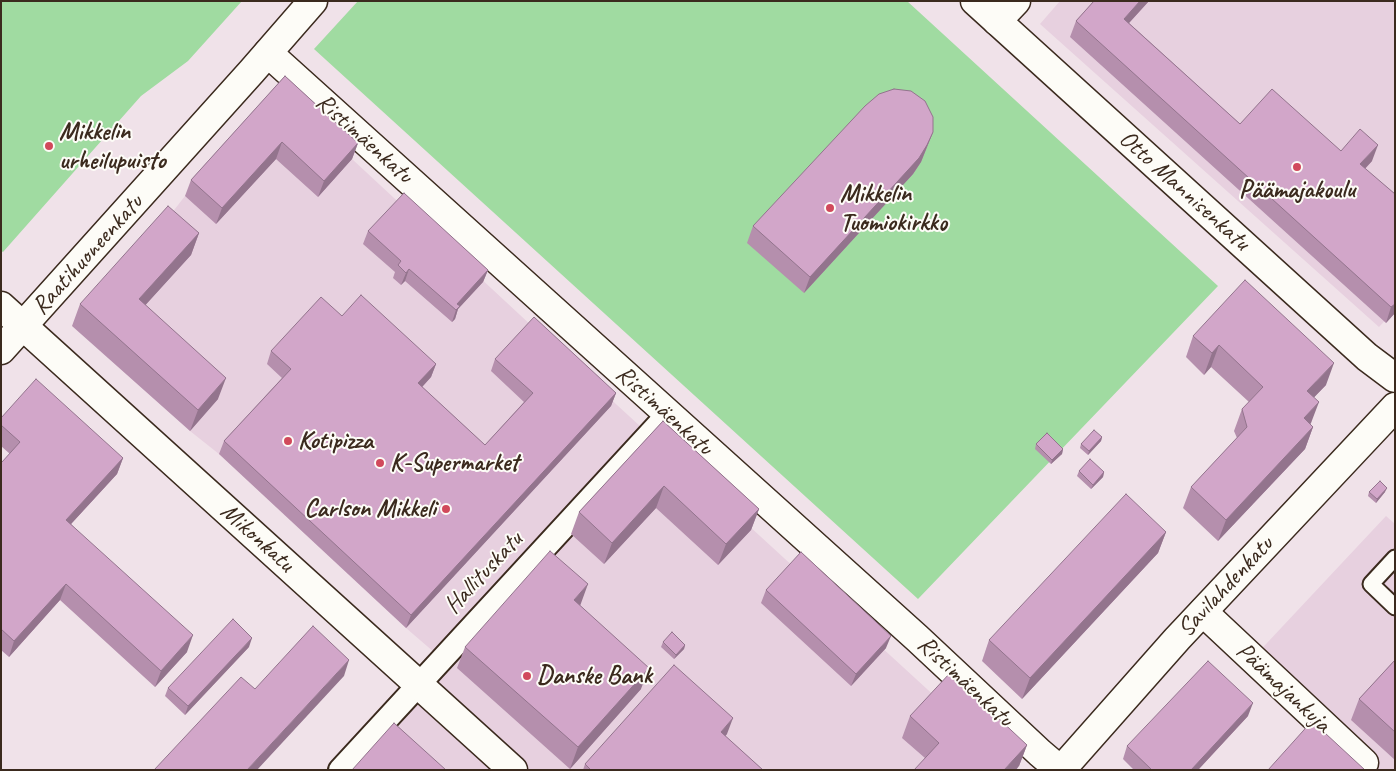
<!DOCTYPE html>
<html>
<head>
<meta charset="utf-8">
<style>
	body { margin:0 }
	#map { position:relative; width:1396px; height:771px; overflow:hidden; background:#f0e2e9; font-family:Caveat,sans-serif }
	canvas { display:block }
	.frame { position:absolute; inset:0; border:2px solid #3b2a1e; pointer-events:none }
</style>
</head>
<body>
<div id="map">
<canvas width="1396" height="771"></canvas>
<div class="frame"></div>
</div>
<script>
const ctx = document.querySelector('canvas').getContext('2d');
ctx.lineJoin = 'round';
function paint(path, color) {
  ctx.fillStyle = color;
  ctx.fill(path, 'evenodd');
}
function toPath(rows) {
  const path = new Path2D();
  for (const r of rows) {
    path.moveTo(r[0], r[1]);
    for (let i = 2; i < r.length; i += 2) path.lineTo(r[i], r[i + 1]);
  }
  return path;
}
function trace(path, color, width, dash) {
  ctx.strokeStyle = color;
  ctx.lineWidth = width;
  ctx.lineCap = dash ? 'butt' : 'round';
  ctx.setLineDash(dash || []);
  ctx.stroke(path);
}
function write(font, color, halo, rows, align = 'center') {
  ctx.font = font + ' Caveat,sans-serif';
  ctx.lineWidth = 4;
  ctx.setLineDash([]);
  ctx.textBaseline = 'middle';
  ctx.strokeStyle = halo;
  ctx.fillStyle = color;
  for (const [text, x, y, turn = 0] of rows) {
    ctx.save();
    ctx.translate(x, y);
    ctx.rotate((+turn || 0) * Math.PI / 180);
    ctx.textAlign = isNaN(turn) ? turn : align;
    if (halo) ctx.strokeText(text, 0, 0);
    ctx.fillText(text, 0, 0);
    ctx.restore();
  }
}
paint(toPath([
	[1060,1,1395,1,1395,310,1379,327,1040,24],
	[279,93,352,159,617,405,975,733,942,770,360,770,388,739,449,665,406,628,219,454,190,431,73,326,161,227,185,196],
	[1386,516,1395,524,1395,770,1373,770,1252,659]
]), '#e7d0df');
paint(toPath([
	[1,1,242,1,188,61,141,96,3,252,1,251],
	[358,1,907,1,1218,286,918,599,314,49]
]), '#a0dba1');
const service = toPath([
	[1395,558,1371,584,1395,607]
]);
const pedestrian = toPath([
	[340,770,668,414]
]);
const minor = toPath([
	[997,21,1016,1],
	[268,53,917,638,1040,753,1060,770],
	[1,306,513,770],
	[1203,612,1364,763]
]);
const tertiary = toPath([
	[975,1,1367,357,1395,378]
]);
const secondary = toPath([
	[1,350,252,71,313,1],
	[1061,770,1177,639,1395,407]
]);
trace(service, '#3b2a1e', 19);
trace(pedestrian, '#3b2a1e', 26);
trace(minor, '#3b2a1e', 31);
trace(tertiary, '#3b2a1e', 31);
trace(secondary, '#3b2a1e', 31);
trace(service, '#fdfcf7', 15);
trace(pedestrian, '#fdfcf7', 22);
trace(minor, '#fdfcf7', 28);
trace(tertiary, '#fdfcf7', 28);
trace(secondary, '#fdfcf7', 28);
paint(toPath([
	[1094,1,1149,1,1129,23,1240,124,1341,151,1372,161,1365,169,1395,194,1395,313,1386,323,1070,37,1076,21],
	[285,76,358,143,352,159,318,197,276,159,216,224,185,196,191,180],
	[933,132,921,162,913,174,804,293,747,243,753,226],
	[368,231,488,270,483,282,458,309,455,319,452,322,405,281,401,285,393,278,395,272,363,244],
	[199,233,191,255,145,305,218,399,190,431,72,326,80,304],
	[342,316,436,364,431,377,422,387,485,445,524,402,491,371,495,359,616,393,611,406,406,628,219,454,224,441,282,378,267,364,271,351],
	[1193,336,1326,385,1314,397,1311,423,1310,424,1313,427,1305,449,1218,541,1183,508,1191,487,1237,438,1234,431,1242,409,1249,402,1211,367,1204,375,1186,357],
	[1,418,123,458,117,474,71,524,187,652,155,687,60,600,9,657,1,650,1,462,2,462,10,454,1,446],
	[663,421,759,509,751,530,718,565,656,508,604,564,571,534,579,512],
	[1102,437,1101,441,1088,455,1080,448,1081,444],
	[1036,444,1063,449,1062,454,1051,464,1035,449],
	[1079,471,1104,472,1103,477,1091,489,1077,476],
	[1369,492,1385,492,1376,503,1368,496],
	[1166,532,1158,553,1022,699,982,661,989,640],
	[766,590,886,648,851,686,761,603],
	[580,606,641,689,570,769,457,668,465,647],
	[663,642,685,645,684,649,674,659,661,647],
	[249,647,185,715,165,696,168,688],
	[1395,660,1395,760,1351,720,1359,699],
	[910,716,1027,745,1019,766,925,758,902,738],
	[1248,716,1198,770,1134,770,1123,759,1127,746],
	[727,734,725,736,763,770,583,770,585,764]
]), '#b58fad');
paint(toPath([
	[1140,1,1149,1,1118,35,1124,19],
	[933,132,921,162,913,174,804,293,810,277],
	[282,142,276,159,216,224,222,208],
	[358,143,352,159,318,197,324,181],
	[1378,145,1372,161,1354,180,1360,164],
	[199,233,191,255,131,321,139,299],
	[409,269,405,281,401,285,406,273],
	[488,270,483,282,458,309,455,319,452,322,456,310,457,304],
	[1395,304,1395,313,1386,323,1391,307],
	[1219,345,1211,367,1204,375,1212,353],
	[1334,363,1326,385,1300,412,1307,391],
	[436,364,431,377,414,396,418,383],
	[226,378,218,399,190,431,198,410],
	[616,393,611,406,406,628,411,615],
	[1319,402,1311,423,1296,440,1304,418],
	[1313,427,1305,449,1218,541,1226,520],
	[1102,437,1101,441,1088,455,1089,451],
	[1063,449,1062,454,1051,464,1052,460],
	[123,458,117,474,60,536,66,520],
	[1104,472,1103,477,1091,489,1093,485],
	[664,486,656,508,604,564,612,543],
	[1387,488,1385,492,1376,503,1377,499],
	[759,509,751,530,718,565,726,544],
	[1166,532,1158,553,1022,699,1030,678],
	[66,584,60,600,9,657,14,641],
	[588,584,580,606,574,600],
	[193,635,187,652,155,687,161,671],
	[891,636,886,648,851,686,856,674],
	[252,638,249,647,185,715,188,706],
	[685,645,684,649,674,659,676,655],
	[349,660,344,676,257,770,247,770],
	[649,668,641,689,570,769,578,747],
	[1253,703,1248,716,1198,770,1191,770],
	[733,718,727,734,715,748,721,732],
	[1027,745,1019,766,1016,770,1004,770]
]), '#93748d');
const building = toPath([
	[1094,1,1140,1,1124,19,1240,124,1272,89,1341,151,1360,129,1378,145,1360,164,1395,194,1395,304,1391,307,1076,21,1094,1],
	[285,76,358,143,324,181,282,142,222,208,191,180,285,76],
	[894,89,911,91,925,101,933,117,933,132,927,145,919,158,810,277,753,226,865,106,879,94,894,89],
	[404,193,488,270,457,304,460,306,456,310,409,269,406,273,398,265,401,261,368,231,404,193],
	[168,206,199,233,139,299,226,378,198,410,80,304,168,206],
	[1245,280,1334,363,1307,391,1319,402,1304,418,1313,427,1226,520,1191,487,1247,427,1242,409,1263,387,1219,345,1212,353,1193,336,1245,280],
	[361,295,436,364,418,383,485,445,533,393,495,359,534,317,616,393,411,615,224,441,291,369,271,351,321,297,342,316,361,295],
	[36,379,123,458,66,520,193,635,161,671,66,584,14,641,1,629,1,462,2,462,20,442,1,425,1,418,36,379],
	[663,421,759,509,726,544,664,486,612,543,579,512,663,421],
	[1094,430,1102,437,1089,451,1081,444,1094,430],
	[1047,433,1063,449,1052,460,1036,444,1047,433],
	[1090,459,1104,472,1093,485,1079,471,1090,459],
	[1380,481,1387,488,1377,499,1369,492,1380,481],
	[1126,494,1166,532,1030,678,989,640,1126,494],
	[550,551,588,584,574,600,649,668,578,747,465,647,550,551],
	[801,552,891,636,856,674,766,590,801,552],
	[233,619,252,638,188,706,168,688,233,619],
	[313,626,349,660,247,770,154,770,241,677,255,689,313,626],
	[672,632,685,645,676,655,663,642,672,632],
	[1395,660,1395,732,1359,699,1395,660],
	[1208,661,1253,703,1191,770,1152,770,1127,746,1208,661],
	[674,665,733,718,721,732,763,770,591,770,585,764,674,665],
	[950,673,1027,745,1004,770,914,770,939,743,910,716,950,673],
	[1312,721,1365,770,1268,770,1312,721],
	[394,723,446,770,352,770,394,723]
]);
paint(building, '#d2a6c9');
trace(building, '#93748d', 1);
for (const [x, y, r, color] of [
	[49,146,5,"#d1495b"],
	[1297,167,5,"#d1495b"],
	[830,208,5,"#d1495b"],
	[288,441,5,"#d1495b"],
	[380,463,5,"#d1495b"],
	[446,509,5,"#d1495b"],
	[527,676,5,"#d1495b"]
]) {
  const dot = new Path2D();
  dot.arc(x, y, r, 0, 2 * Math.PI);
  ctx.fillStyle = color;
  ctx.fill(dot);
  trace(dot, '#fdfcf7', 2);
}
write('bold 25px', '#3b2a1e', '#fdfcf7', [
	["Mikkelin",59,132],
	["urheilupuisto",59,161],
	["Päämajakoulu",1297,190,"center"],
	["Mikkelin",840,194],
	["Tuomiokirkko",840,223],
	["Kotipizza",298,441],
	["K-Supermarket",390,463],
	["Carlson Mikkeli",436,509,"right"],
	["Danske Bank",537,676]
], 'left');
write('25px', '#3b2a1e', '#fdfcf7', [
	["Ristimäenkatu",364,139,42],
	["Otto Mannisenkatu",1184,191,42],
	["Raatihuoneenkatu",88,255,-48],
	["Ristimäenkatu",664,411,42],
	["Mikonkatu",257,538,42],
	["Hallituskatu",484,573,-47],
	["Savilahdenkatu",1226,587,-47],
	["Ristimäenkatu",965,682,43],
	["Päämajankuja",1283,688,43]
]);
</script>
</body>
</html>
